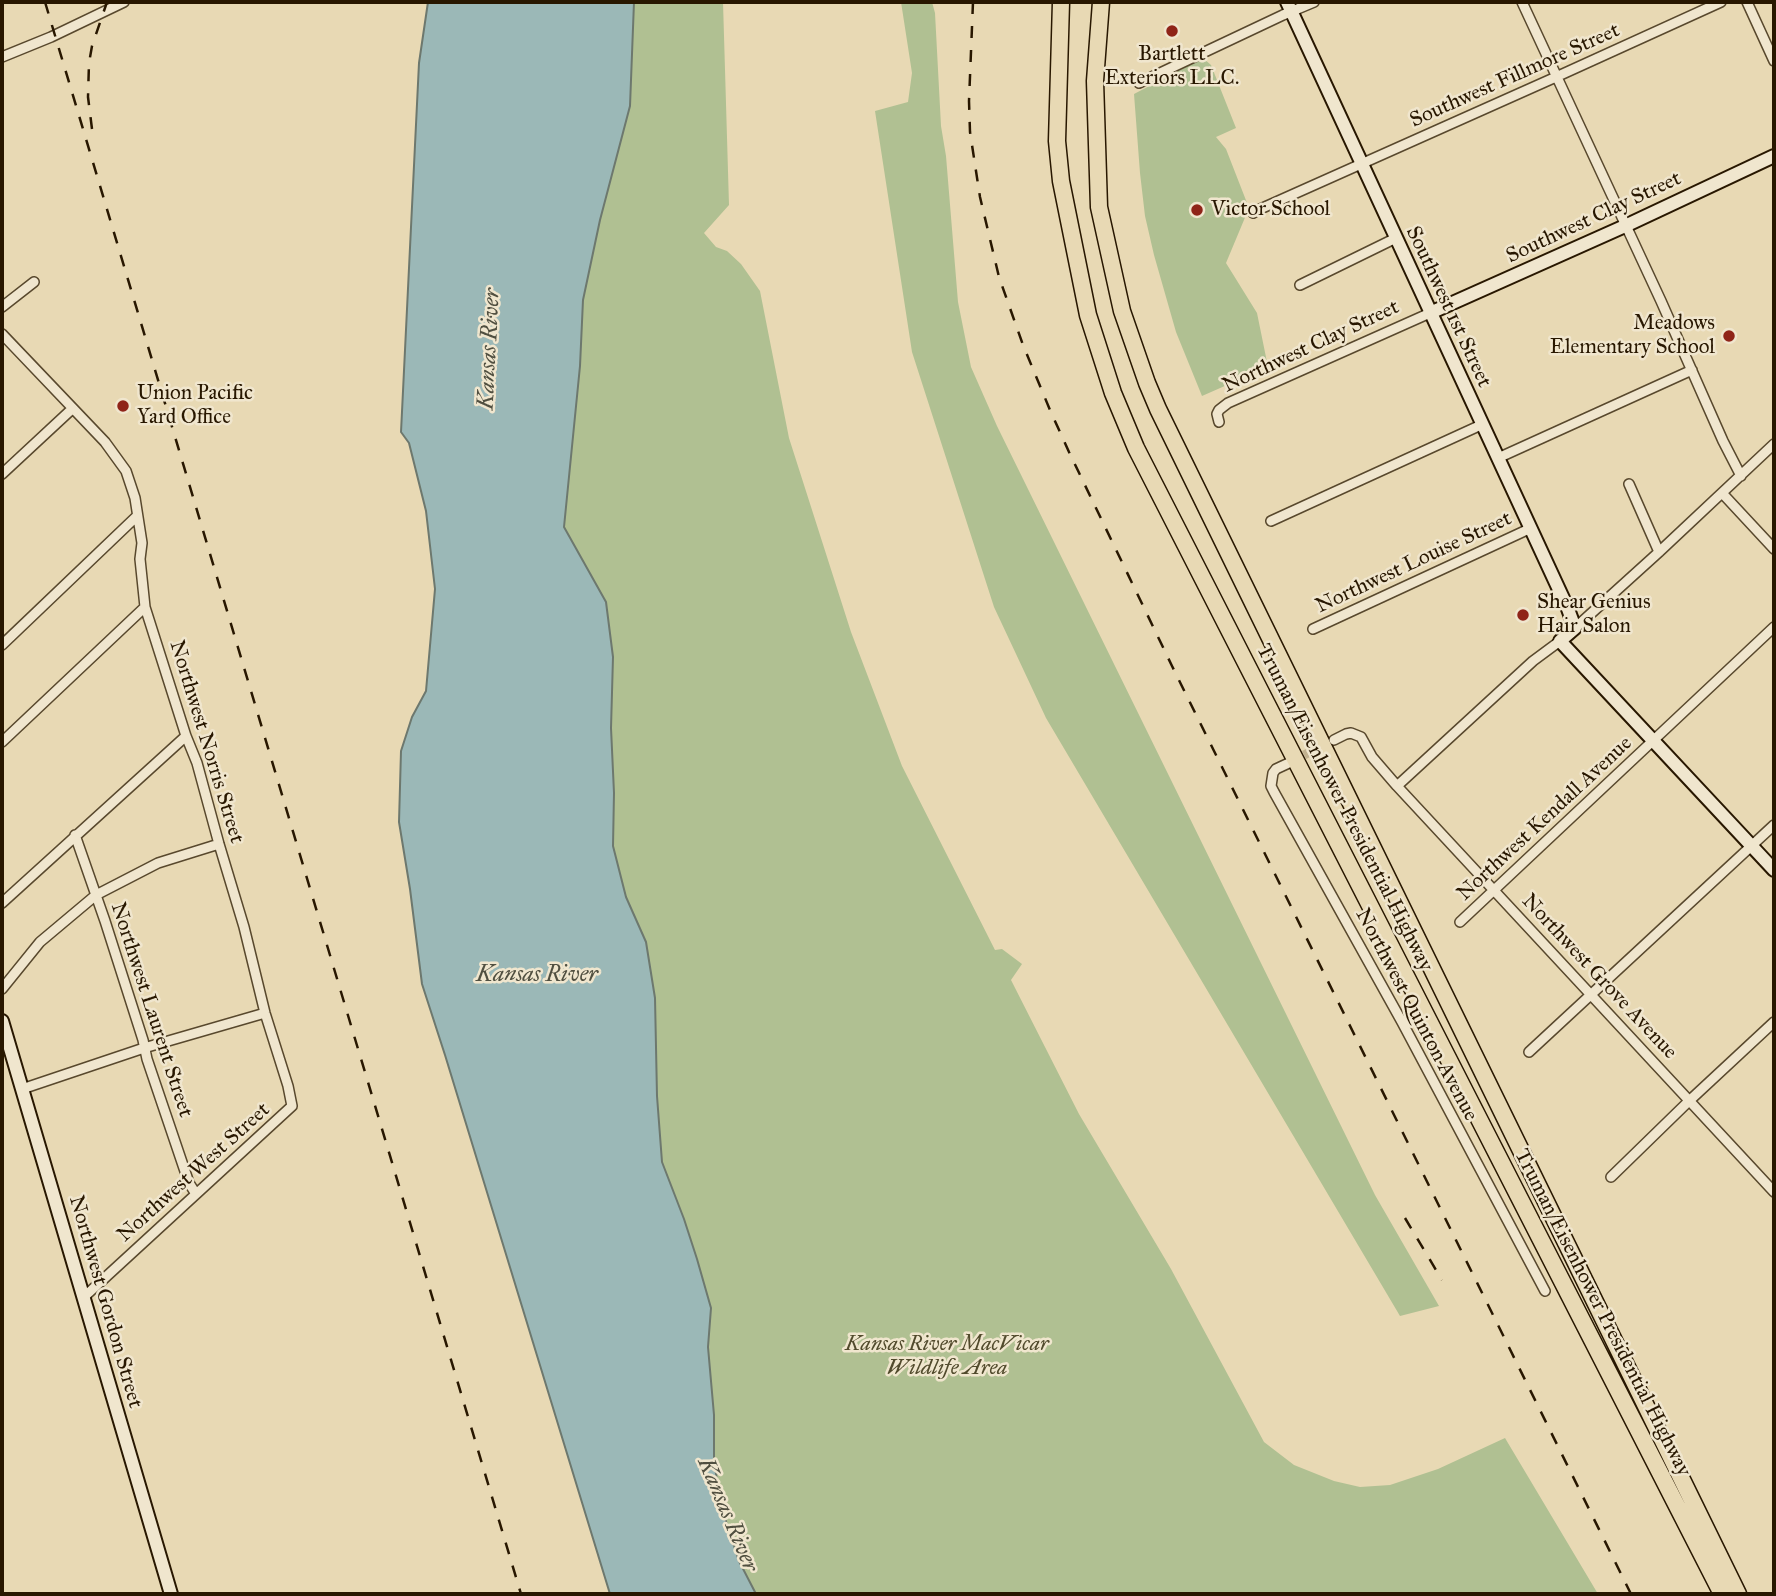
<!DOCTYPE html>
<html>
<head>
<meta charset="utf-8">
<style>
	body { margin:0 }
	#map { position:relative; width:1776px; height:1596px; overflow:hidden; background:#e8d9b4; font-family:"IM FELL Great Primer",serif }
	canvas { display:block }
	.frame { position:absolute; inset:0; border:4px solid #281700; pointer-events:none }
</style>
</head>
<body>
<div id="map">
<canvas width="1776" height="1596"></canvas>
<div class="frame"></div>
</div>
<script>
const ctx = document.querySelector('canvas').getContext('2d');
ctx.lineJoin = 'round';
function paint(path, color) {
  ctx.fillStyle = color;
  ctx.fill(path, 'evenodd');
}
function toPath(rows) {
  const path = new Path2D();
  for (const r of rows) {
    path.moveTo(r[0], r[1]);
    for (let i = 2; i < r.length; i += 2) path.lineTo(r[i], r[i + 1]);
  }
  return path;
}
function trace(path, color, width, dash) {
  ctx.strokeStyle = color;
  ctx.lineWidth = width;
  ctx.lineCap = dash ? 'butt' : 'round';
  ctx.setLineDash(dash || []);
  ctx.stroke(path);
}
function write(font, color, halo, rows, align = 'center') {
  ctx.font = font + ' "IM FELL Great Primer",serif';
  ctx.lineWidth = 5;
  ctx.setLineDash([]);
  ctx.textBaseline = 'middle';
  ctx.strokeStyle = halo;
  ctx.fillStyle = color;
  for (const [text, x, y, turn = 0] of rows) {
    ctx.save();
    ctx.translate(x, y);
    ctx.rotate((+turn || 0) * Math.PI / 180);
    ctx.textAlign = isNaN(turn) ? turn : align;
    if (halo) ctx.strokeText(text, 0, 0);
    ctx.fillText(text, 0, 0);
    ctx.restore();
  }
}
paint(toPath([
	[634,2,723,2,729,205,704,233,716,247,727,251,741,264,760,291,789,438,851,632,902,766,995,950,1002,949,1022,964,1011,980,1079,1114,1171,1269,1264,1442,1294,1465,1334,1481,1360,1487,1390,1485,1438,1469,1505,1438,1598,1594,756,1594,739,1561,720,1503,714,1459,714,1415,708,1347,711,1308,697,1259,684,1219,662,1162,657,1096,655,998,646,942,626,897,613,846,614,793,611,728,578,555,564,527,580,366,583,300,600,220,630,106],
	[901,2,932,2,935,13,941,126,946,156,958,302,971,367,997,426,1375,1195,1439,1306,1400,1316,1046,718,994,607,912,352,875,111,908,102,912,73],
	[1203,58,1211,65,1236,128,1216,137,1226,149,1249,208,1226,263,1257,313,1268,367,1202,396,1176,332,1154,255,1145,216,1140,173,1134,94]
]), '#b0c092');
const water = toPath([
	[428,2,634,2,630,106,600,220,583,300,580,366,564,527,606,602,613,657,611,728,614,793,613,846,626,897,646,942,655,998,657,1096,662,1162,684,1219,697,1259,711,1308,708,1347,714,1415,714,1459,720,1503,739,1561,756,1594,610,1594,445,1055,422,984,410,889,399,822,401,751,412,717,426,691,435,589,426,511,409,443,401,432,419,63,428,2]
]);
paint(water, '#9bb8b7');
trace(water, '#6d786e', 2);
trace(toPath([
	[1292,761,1326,744]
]), '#c2b290', 9, [9, 4.5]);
const street = toPath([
	[1522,2,1661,301,1723,441,1741,476],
	[1747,2,1774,61],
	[2,57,51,37,124,2],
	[1139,83,1283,15,1314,2],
	[1253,213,1258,210,1556,77,1721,2],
	[1300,285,1396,238],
	[2,307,34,282],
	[2,334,105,442,126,471,135,498,142,543,140,559,145,607,186,736,197,763,219,844,244,927,265,1013,288,1086,292,1106,84,1297],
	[1219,422,1217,414,1219,410,1228,403,1430,313],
	[1498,458,1692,370],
	[2,474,72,409],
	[1629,484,1659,552],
	[1722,493,1774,549],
	[1271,521,1481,425],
	[1575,628,1659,552,1774,444],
	[1313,629,1529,529],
	[2,645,137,516],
	[1334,740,1346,734,1351,733,1361,737,1372,757,1397,786,1774,1192],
	[2,742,145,607],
	[1291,762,1276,769,1273,773,1271,786,1274,792,1402,1022,1545,1291],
	[1397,786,1533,661,1560,641],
	[75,835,105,921,143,1040,147,1059,189,1183,196,1194],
	[2,903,186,736],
	[1460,922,1774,627],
	[2,989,40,942,96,895,158,863,219,844],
	[1529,1052,1774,825],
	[22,1089,144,1048,265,1013],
	[1611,1177,1689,1101,1774,1022]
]);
const secondary = toPath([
	[1287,2,1568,609,1575,628,1560,641,1774,870],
	[1430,313,1625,226,1774,156],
	[2,1021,171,1594]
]);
const highway = toPath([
	[1061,2,1057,141,1061,181,1088,315,1113,393,1136,448,1722,1594],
	[1101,2,1095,81,1099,207,1122,311,1147,383,1158,409,1738,1594]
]);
trace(street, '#58482d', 12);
trace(secondary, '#281700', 16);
trace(highway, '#281700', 19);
trace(street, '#f0e6ce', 9);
trace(secondary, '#f0e6ce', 12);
trace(highway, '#e8d9b4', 16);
trace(toPath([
	[45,2,521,1594],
	[973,2,969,101,970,132,980,197,999,277,1023,345,1050,410,1069,452,1172,666,1631,1594],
	[92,129,88,97,89,63,92,46,107,2],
	[1405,1218,1442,1280]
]), '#281700', 2.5, [12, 12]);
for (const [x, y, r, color] of [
	[1172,31,7,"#8f2418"],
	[1197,210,7,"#8f2418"],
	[1729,336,7,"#8f2418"],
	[123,406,7,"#8f2418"],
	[1523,615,7,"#8f2418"]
]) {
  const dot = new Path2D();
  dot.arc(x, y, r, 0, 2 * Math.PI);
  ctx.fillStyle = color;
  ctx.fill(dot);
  trace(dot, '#f0e6ce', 2.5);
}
write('21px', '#281700', '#f0e6ce', [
	["Bartlett",1172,55,"center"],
	["Exteriors LLC.",1172,79,"center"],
	["Victor School",1211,210],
	["Meadows",1715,324,"right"],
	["Elementary School",1715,348,"right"],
	["Union Pacific",137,394],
	["Yard Office",137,418],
	["Shear Genius",1537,603],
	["Hair Salon",1537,627]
], 'left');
write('21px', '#281700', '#f0e6ce', [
	["Southwest Fillmore Street",1515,76,-24],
	["Southwest Clay Street",1594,218,-25],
	["Southwest 1st Street",1448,307,65],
	["Northwest Clay Street",1311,347,-25],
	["Northwest Louise Street",1414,563,-25],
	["Northwest Norris Street",206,742,73],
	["Truman/Eisenhower Presidential Highway",1344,808,63],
	["Northwest Kendall Avenue",1545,819,-43],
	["Northwest Grove Avenue",1599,977,47],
	["Northwest Laurent Street",151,1010,72],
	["Northwest Quinton Avenue",1416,1015,62],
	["Northwest West Street",194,1173,-42],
	["Northwest Gordon Street",105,1302,74],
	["Truman/Eisenhower Presidential Highway",1602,1313,63]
]);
write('italic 21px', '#514a2c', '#f0e6ce', [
	["Kansas River MacVicar",947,1345],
	["Wildlife Area",947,1369]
]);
write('italic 23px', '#504f40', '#f0e6ce', [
	["Kansas River",490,349,-87],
	["Kansas River",537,975],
	["Kansas River",727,1515,67]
]);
</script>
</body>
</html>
